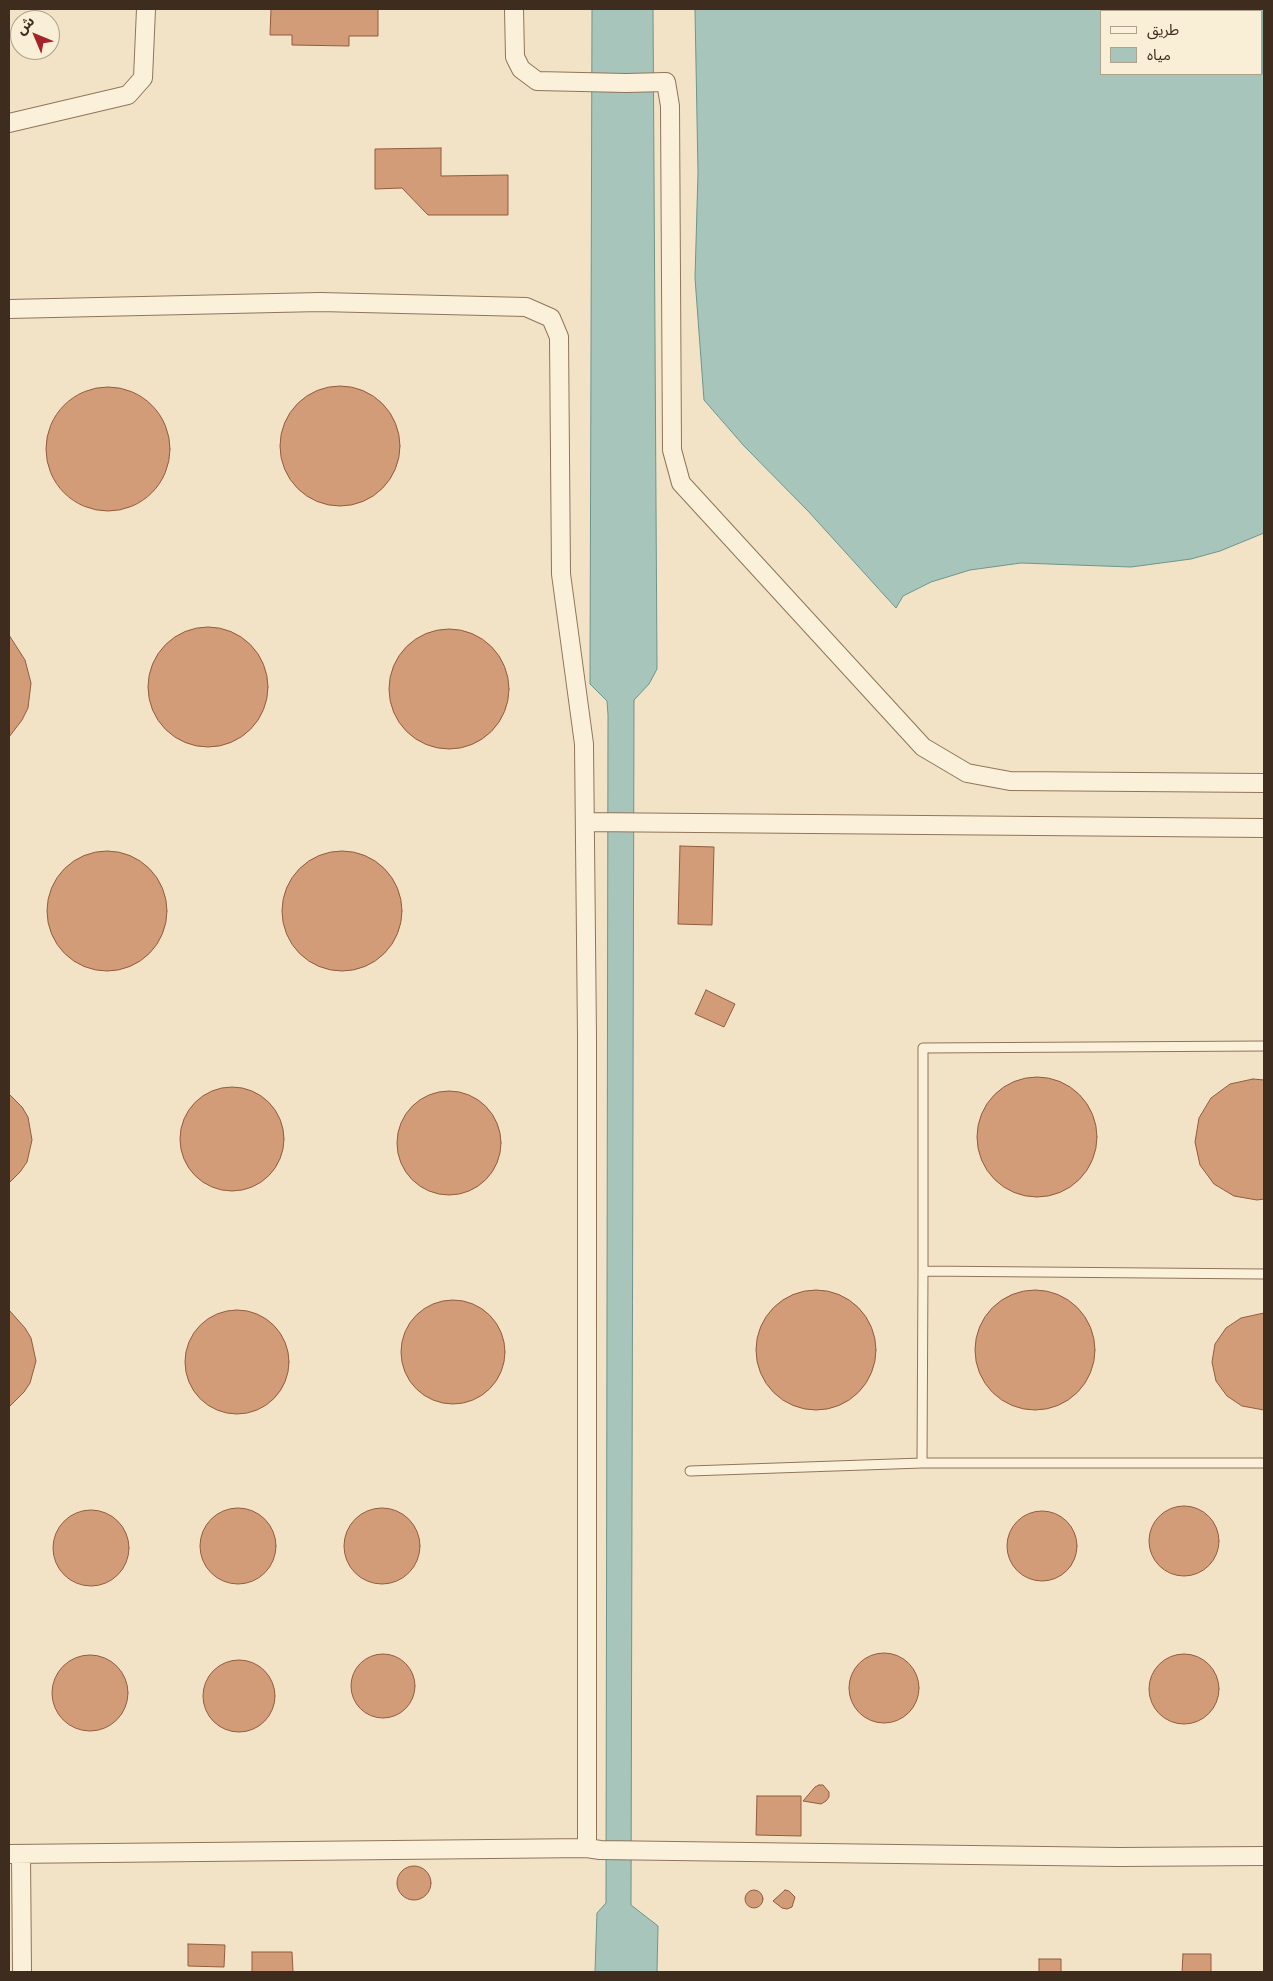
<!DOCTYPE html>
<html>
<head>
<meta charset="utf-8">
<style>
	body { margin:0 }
	#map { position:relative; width:1273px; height:1981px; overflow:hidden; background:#f2e3c6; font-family:Merriweather,"Noto Sans Arabic",serif }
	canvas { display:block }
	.frame { position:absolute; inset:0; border:10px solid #3e2d1f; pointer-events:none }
	.legend { position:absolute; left:1100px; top:10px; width:162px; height:65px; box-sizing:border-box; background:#f9eed6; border:1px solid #aea18d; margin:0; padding:6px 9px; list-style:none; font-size:15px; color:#3e2d1f }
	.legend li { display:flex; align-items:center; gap:10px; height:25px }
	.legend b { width:25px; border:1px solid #aea18d }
	.north { position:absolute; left:10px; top:10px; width:50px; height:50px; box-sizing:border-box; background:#f9eed6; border:1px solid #aea18d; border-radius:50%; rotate:315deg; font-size:14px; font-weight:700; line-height:20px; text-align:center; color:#3e2d1f }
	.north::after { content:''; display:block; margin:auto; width:18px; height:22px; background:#a42429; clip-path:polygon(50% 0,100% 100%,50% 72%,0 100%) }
</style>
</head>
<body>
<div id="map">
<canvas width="1273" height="1981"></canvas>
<div class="frame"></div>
<ul class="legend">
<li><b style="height:6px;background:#fbf1da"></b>طريق</li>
<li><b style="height:14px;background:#a8c5bc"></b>مياه</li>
</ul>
<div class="north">ش</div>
</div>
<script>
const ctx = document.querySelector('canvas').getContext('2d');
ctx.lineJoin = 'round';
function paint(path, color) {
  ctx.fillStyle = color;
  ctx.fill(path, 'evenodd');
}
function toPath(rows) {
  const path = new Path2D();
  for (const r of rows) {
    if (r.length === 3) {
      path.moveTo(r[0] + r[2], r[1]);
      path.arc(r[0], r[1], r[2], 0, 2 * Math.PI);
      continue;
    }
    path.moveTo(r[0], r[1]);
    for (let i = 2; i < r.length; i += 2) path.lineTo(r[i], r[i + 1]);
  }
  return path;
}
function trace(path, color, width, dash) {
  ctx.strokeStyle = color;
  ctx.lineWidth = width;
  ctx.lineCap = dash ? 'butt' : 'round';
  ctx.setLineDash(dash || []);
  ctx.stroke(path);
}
const water = toPath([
	[592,9,653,9,657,669,649,684,634,700,631,1905,658,1926,657,1972,595,1972,597,1913,606,1903,608,715,607,701,590,684,592,9],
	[695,9,1264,9,1264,533,1220,551,1191,559,1131,567,1021,563,970,570,931,582,903,596,896,608,808,511,744,446,704,400,695,278,698,173,695,9],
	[1102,11,1262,11,1262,74,1102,74,1102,11]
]);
paint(water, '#a8c5bc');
trace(water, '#6d958a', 1);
const building = toPath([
	[271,9,378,9,378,36,349,36,349,46,292,45,292,35,270,35,271,9],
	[441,148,441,176,508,175,508,215,428,215,402,188,375,189,375,149,441,148],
	[340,446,60],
	[108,449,62],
	[208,687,60],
	[449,689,60],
	[9,635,25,660,31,683,28,708,22,720,9,737,9,635],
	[680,846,714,847,712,925,678,924,680,846],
	[342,911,60],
	[107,911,60],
	[706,990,735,1004,724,1027,695,1014,706,990],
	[1037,1137,60],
	[1253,1079,1264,1080,1264,1199,1257,1200,1234,1196,1214,1184,1200,1165,1195,1142,1199,1118,1211,1098,1230,1084,1253,1079],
	[232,1139,52],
	[449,1143,52],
	[9,1094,22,1107,28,1117,32,1140,27,1162,20,1172,9,1183,9,1094],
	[816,1350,60],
	[1035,1350,60],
	[453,1352,52],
	[9,1310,25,1328,31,1338,36,1361,30,1383,24,1392,9,1407,9,1310],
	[237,1362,52],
	[1264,1313,1264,1410,1242,1406,1227,1396,1216,1381,1212,1362,1215,1344,1226,1328,1241,1318,1264,1313],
	[1184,1541,35],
	[238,1546,38],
	[382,1546,38],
	[91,1548,38],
	[1042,1546,35],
	[884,1688,35],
	[383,1686,32],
	[1184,1689,35],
	[90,1693,38],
	[239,1696,36],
	[819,1785,823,1785,829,1792,829,1797,826,1801,821,1804,803,1801,815,1787,819,1785],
	[757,1796,801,1796,801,1836,756,1835,757,1796],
	[414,1883,17],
	[754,1899,9],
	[785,1890,789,1891,795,1897,792,1907,787,1909,782,1908,773,1901,785,1890],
	[188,1944,225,1945,224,1967,188,1966,188,1944],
	[252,1952,292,1952,293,1972,252,1972,252,1952],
	[1183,1954,1211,1954,1211,1972,1182,1972,1183,1954],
	[1039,1959,1061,1959,1061,1972,1039,1972,1039,1959]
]);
paint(building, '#d39c79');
trace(building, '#915c3d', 1);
const service = toPath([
	[1264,1046,923,1048,923,1271,1264,1274],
	[923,1271,922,1463,1264,1463],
	[690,1471,922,1463]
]);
const minor = toPath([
	[514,9,515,57,521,69,537,81,626,83,666,82,670,106,672,450,681,483,923,747,967,773,1010,781,1264,783],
	[9,123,128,95,143,78,146,9],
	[9,309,320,302,526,307,551,318,559,337,561,574,584,744,587,1037,587,1848],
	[585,822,1264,828],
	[9,1854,587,1848,600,1850,1119,1857,1264,1856],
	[21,1854,22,1972]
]);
trace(service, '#8f755a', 11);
trace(minor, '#8f755a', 20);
trace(service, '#fbf1da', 9);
trace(minor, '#fbf1da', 18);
</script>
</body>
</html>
